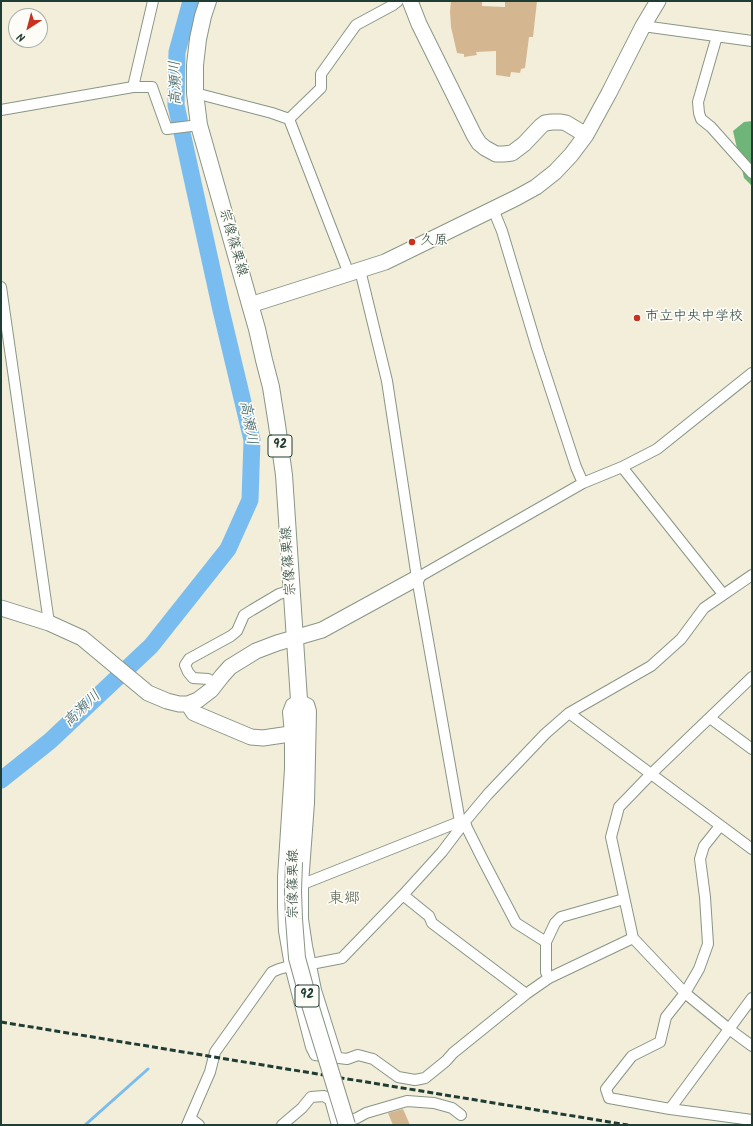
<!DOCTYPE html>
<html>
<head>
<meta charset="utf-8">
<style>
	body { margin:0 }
	#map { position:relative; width:753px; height:1126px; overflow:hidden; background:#f2eed9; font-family:Kalam,sans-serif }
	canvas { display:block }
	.frame { position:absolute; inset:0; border:2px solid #1f3d34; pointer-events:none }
	.north { position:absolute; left:8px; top:8px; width:40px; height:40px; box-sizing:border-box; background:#fdfcf7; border:1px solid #a4b0a9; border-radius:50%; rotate:216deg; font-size:11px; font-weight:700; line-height:16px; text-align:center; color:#1f3d34 }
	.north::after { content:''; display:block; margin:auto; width:14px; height:18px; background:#c8321e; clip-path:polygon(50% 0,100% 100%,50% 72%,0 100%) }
</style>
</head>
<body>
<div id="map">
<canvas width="753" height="1126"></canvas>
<div class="frame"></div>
<div class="north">N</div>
</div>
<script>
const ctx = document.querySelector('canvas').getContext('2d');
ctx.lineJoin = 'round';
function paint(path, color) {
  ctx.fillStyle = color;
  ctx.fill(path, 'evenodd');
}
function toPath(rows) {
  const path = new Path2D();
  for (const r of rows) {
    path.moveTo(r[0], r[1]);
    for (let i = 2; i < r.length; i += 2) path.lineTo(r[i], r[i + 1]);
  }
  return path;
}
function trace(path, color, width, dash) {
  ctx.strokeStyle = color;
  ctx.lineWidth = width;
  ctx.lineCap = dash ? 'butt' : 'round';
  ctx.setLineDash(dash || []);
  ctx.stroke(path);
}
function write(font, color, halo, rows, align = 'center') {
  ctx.font = font + ' Kalam,"Klee One",sans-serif';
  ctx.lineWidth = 3.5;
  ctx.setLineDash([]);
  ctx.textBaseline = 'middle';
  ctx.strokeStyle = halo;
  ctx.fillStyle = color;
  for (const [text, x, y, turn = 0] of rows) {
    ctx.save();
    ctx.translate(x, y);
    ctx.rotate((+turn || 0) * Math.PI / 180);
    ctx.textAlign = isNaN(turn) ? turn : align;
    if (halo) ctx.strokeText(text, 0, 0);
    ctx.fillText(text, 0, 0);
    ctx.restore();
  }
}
paint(toPath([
	[752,121,752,186,744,178,733,131,744,122]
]), '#6fb478');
trace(toPath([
	[85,1125,148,1069]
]), '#79bcef', 3);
trace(toPath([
	[1,780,50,741,151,646,228,549,250,500,252,440,221,310,176,105,177,52,191,1]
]), '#79bcef', 17);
paint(toPath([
	[451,1,482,1,482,6,505,7,505,1,537,1,533,37,529,37,525,68,521,69,520,73,511,72,510,77,496,75,496,51,476,52,477,55,464,57,464,54,457,53,451,27,450,11],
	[403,1109,410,1125,393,1125,388,1113]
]), '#d4b691');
const street = toPath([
	[643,26,752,41],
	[717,36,698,102,699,113,701,119,711,127,752,173],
	[133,87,153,1],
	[195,93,272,113,289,119,349,274],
	[1,110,133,87,152,87,167,129,199,125],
	[289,119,321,88,321,74,356,25,393,5,398,1],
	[493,209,502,231,537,348,576,467,583,483],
	[360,270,387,381,417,578,460,822],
	[1,287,49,623],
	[622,467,723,594],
	[417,578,583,483,622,467,657,449,752,373],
	[752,677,651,774,619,807,611,837,633,938,685,993,729,1029,752,1046],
	[216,684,208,679,193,678,188,672,185,665,189,659,231,636,237,631,244,615,252,610,279,594,292,590],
	[569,713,752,849],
	[710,718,752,749],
	[465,822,467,828,483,860,516,923,546,942,546,972,549,978],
	[720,826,704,846,700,859,705,897,708,944,699,969,685,993,666,1017,660,1042,632,1056,606,1089,609,1098,670,1109,752,1120],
	[303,884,464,820],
	[403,895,429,916,432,923,526,994],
	[546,942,555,923,561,917,624,899],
	[337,1057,316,990,307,946,303,919,303,884,309,803,311,711,309,704,299,699,291,704,288,712,290,734,290,769,283,877,283,908,284,931,290,966,311,1047,315,1055,347,1059,358,1055,373,1059,398,1077,415,1080,425,1078,446,1061,453,1053,526,994,549,978,633,938],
	[670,1109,752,998],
	[190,1118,199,1125],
	[337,1124,357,1118,366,1113,407,1101,434,1103,452,1108,461,1115],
	[187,1125,210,1072,215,1052,272,972,279,969,290,966,311,964,342,958,403,895,442,852,467,819,488,794,545,734,569,713,651,666,681,639,704,608,752,575],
	[282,1125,302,1108,311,1097,324,1096,330,1100,337,1125]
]);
const secondary = toPath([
	[410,1,419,24,474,135,479,143,485,148,496,154,504,154,512,153,524,144,541,126,545,123,552,122,561,122,566,123,586,135],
	[250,305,385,262,516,198,536,187,555,172,571,155,586,135,609,93,643,26,658,1],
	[1,608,49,623,82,638,148,693,167,701,179,704,188,704,198,700,211,690,222,676,230,667,256,651,277,643,322,630,417,578],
	[188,704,194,713,251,737,263,738,290,734]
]);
const primary = toPath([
	[208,1,203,16,198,39,195,65,195,93,199,125,257,329,264,360,271,387,277,425,284,475,300,715,301,754,294,862]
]);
trace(street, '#889686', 12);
trace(secondary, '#889686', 17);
trace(primary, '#889686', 18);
trace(street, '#fff', 10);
trace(secondary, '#fff', 15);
trace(primary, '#fff', 16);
trace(toPath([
	[1,1022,628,1125]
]), '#1f3d34', 3, [6, 3]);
const primaryBridge = toPath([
	[294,862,293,891,294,919,297,958,308,998,347,1125]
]);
trace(primaryBridge, '#889686', 18, []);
trace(primaryBridge, '#fff', 16);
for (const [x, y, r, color] of [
	[412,242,4,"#c8321e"],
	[637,318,4,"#c8321e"]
]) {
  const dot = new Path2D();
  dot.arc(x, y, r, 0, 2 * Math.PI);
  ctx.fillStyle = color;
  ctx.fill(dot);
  trace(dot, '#fdfcf7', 1.5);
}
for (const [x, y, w] of [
	[280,446,24],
	[307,996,24]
]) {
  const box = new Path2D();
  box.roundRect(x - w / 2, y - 11, w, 22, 3);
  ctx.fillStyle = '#fdfcf7';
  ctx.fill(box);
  trace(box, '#1f3d34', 1);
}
write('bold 13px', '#1f3d34', null, [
	["92",280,446],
	["92",307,996]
]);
write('14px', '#1f3d34', '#fdfcf7', [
	["久原",420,242],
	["市立中央中学校",645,318]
], 'left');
write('14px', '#1f3d34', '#fdfcf7', [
	["宗像篠栗線",232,243,74],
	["宗像篠栗線",290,561,-94],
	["宗像篠栗線",295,884,-90]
]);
write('italic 15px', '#365d63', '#fdfcf7', [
	["高瀬川",177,83,-91],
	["高瀬川",247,423,80],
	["高瀬川",83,710,-44]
]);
write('16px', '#5e6755', '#fdfcf7', [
	["東郷",344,900]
]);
</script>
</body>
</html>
